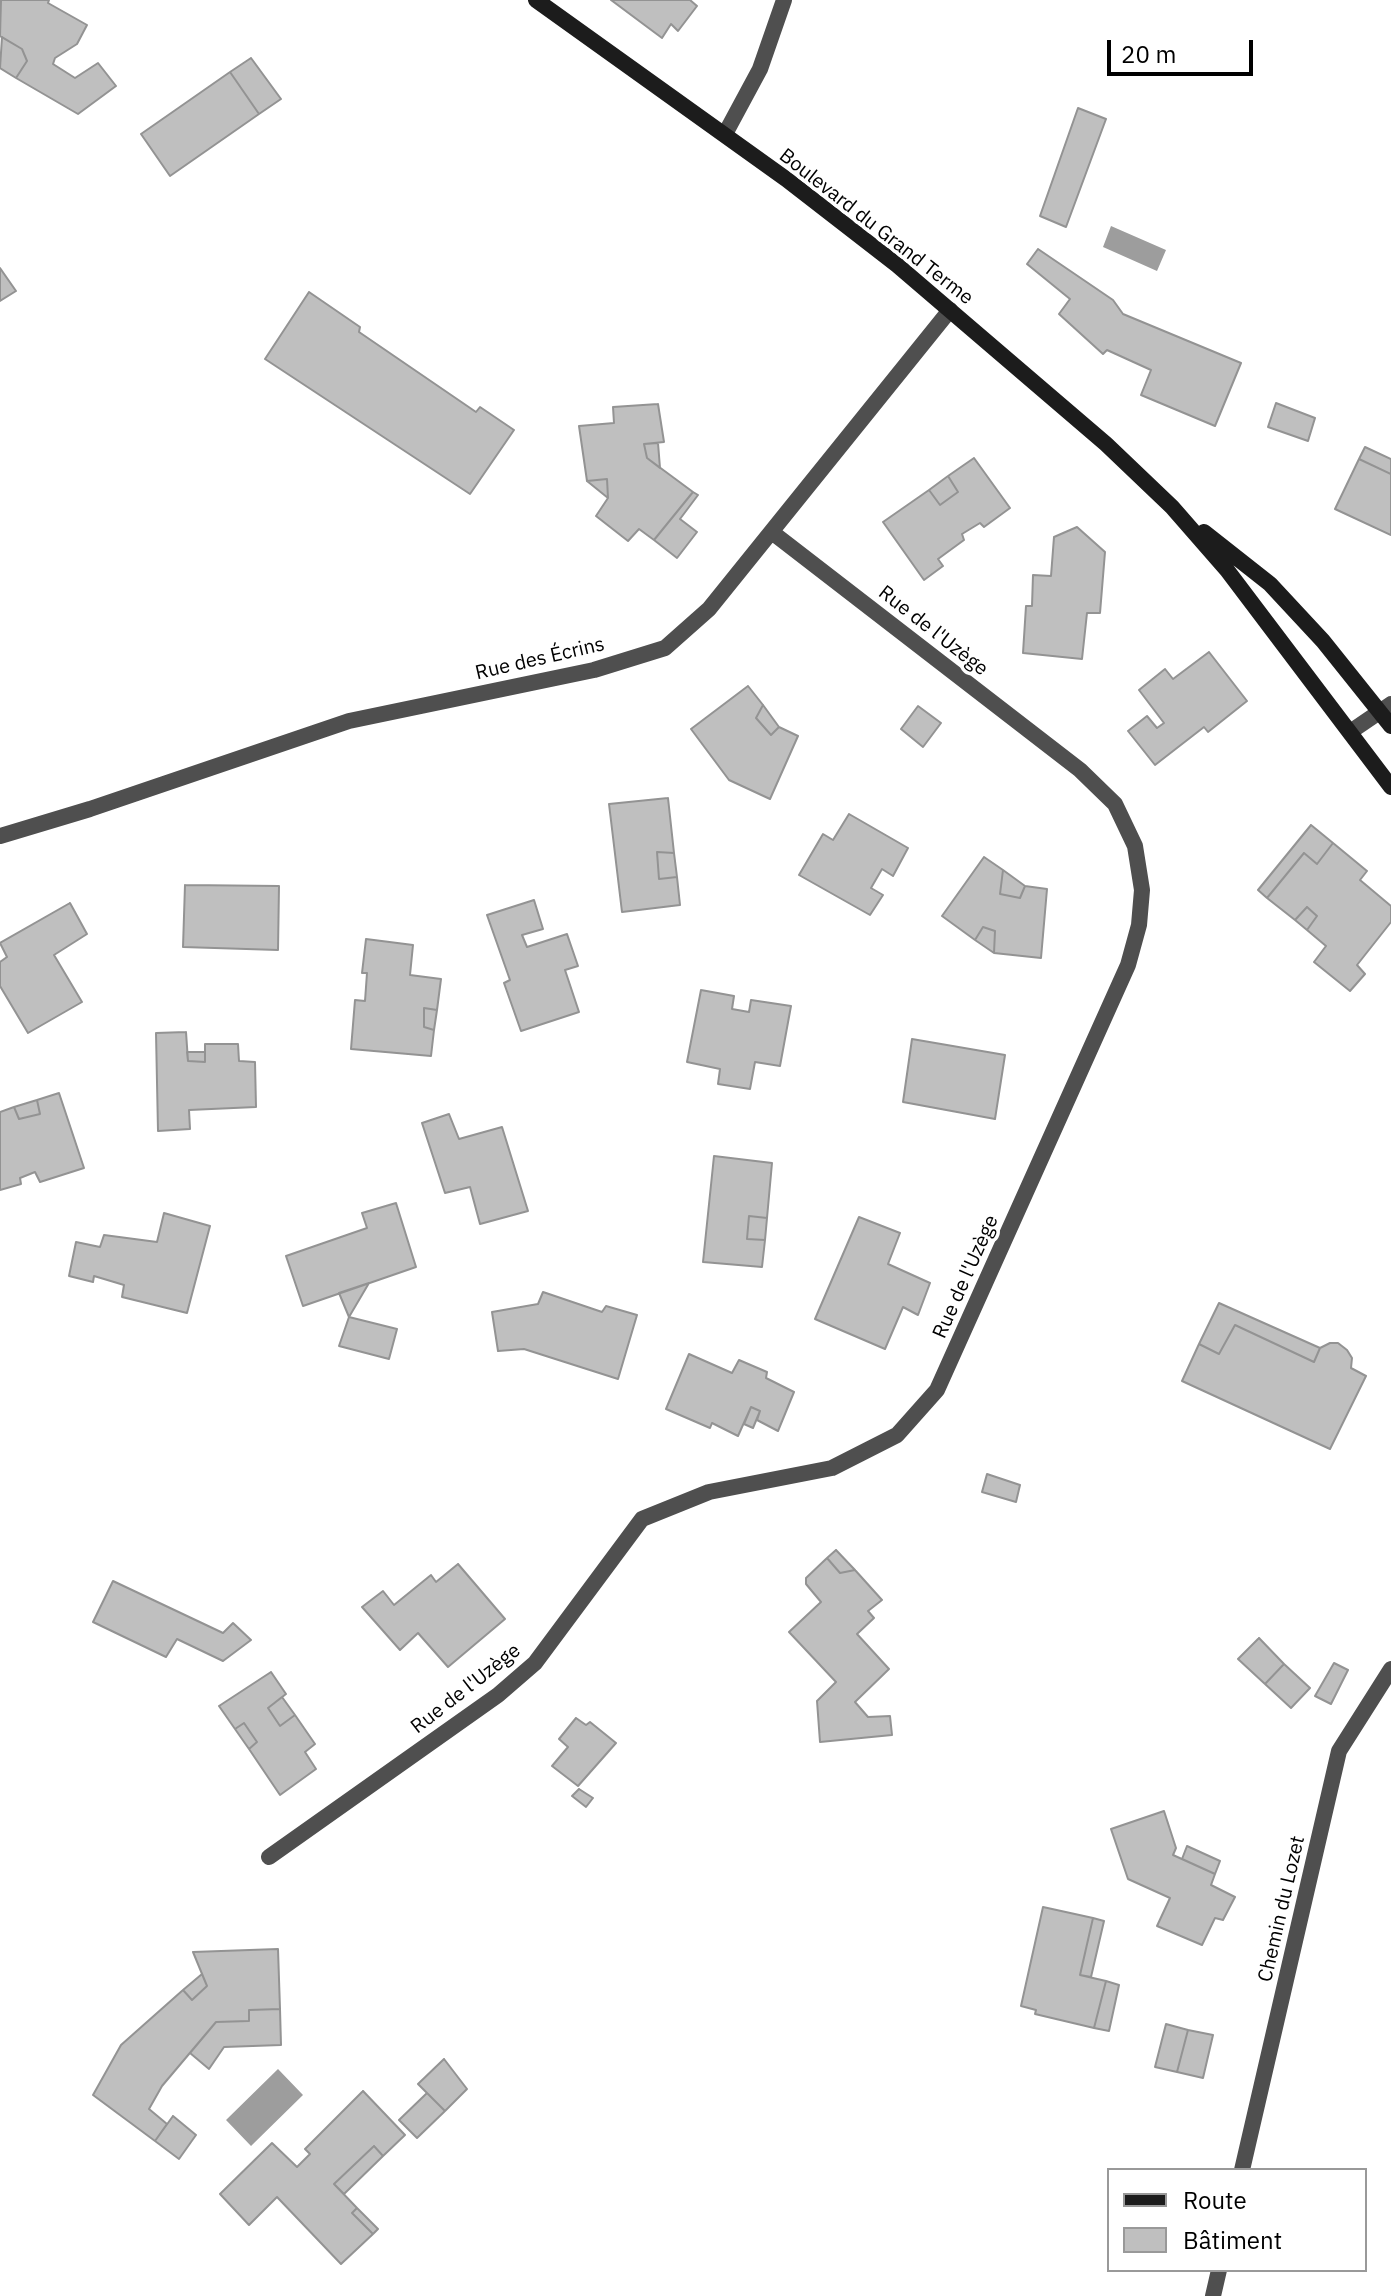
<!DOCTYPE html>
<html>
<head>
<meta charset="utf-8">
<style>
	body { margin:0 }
	#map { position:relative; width:1391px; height:2296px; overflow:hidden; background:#fff; font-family:"IBM Plex Sans",sans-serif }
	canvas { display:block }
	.legend { position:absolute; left:1107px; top:2168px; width:260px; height:104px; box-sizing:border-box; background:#fff; border:2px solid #999; margin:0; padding:10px 14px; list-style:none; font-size:24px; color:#000 }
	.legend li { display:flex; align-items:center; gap:16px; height:40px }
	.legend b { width:40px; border:2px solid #999 }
	.scale { position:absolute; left:1107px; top:40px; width:146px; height:36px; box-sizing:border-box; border:4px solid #000; border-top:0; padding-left:10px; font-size:24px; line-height:28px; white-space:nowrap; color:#000; -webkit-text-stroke:6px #fff; paint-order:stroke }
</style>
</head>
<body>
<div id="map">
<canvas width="1391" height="2296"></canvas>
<ul class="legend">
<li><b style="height:10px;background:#1c1c1c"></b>Route</li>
<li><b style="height:22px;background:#bfbfbf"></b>Bâtiment</li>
</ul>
<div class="scale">20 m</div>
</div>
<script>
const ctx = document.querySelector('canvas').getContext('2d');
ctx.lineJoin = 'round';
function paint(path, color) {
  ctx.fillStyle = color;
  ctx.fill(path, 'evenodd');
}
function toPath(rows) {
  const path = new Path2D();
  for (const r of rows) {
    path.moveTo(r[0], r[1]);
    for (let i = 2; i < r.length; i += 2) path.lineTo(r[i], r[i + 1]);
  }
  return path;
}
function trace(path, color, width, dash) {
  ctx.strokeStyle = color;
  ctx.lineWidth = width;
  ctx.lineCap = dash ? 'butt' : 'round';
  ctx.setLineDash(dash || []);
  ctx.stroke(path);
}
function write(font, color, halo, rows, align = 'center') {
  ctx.font = font + ' "IBM Plex Sans",sans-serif';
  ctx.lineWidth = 7;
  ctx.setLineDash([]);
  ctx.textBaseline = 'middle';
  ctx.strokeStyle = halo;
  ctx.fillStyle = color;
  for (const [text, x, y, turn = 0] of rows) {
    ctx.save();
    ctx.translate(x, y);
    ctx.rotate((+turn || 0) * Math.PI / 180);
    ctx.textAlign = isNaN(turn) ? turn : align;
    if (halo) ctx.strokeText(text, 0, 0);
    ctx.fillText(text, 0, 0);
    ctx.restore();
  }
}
paint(toPath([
	[1111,226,1166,250,1157,271,1103,247],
	[278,2069,303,2095,251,2146,226,2120]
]), '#9d9d9d');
const building = toPath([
	[49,0,48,3,87,25,77,44,55,58,53,64,75,78,98,63,116,86,78,114,16,78,27,61,22,49,0,36,1,0,49,0],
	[611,0,690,0,697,6,678,31,671,24,662,38,611,0],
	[2,37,22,49,27,61,16,78,0,68,2,37],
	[251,58,281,99,259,114,230,72,251,58],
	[230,72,259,114,170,176,141,134,230,72],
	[1078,108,1106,119,1066,227,1040,216,1078,108],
	[1038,249,1113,300,1123,314,1241,363,1215,426,1141,395,1151,370,1107,350,1103,354,1059,314,1070,299,1027,264,1038,249],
	[0,268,16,291,0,301,0,268],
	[309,292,360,327,359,332,476,412,480,407,514,430,470,494,265,359,309,292],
	[1276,403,1315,418,1308,441,1268,427,1276,403],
	[658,404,664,442,644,444,647,458,693,492,654,540,639,529,628,541,596,516,608,498,607,479,587,481,579,426,614,423,613,407,658,404],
	[658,443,660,468,647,458,644,444,658,443],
	[1365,447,1391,459,1391,474,1359,459,1365,447],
	[974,458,1010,508,984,527,980,523,962,534,964,540,938,559,943,566,924,580,883,522,929,490,940,505,958,492,948,476,974,458],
	[1359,459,1391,474,1391,535,1335,509,1359,459],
	[948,476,958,492,940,505,929,490,948,476],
	[607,479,608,498,587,481,607,479],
	[693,492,698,495,680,519,697,532,677,558,654,540,693,492],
	[1077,527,1105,552,1100,613,1087,613,1082,659,1023,653,1026,606,1032,606,1033,575,1051,576,1054,537,1077,527],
	[1209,652,1247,701,1208,732,1204,727,1155,765,1128,731,1147,716,1157,728,1164,723,1139,690,1165,669,1173,679,1209,652],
	[748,686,763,705,756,718,771,735,779,727,798,736,770,799,729,780,691,729,748,686],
	[763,705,779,727,771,735,756,718,763,705],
	[918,706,941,723,923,747,901,729,918,706],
	[668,798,674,853,657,852,659,879,677,877,680,905,622,912,609,804,668,798],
	[849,814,908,848,893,876,882,869,871,888,883,895,870,915,799,875,823,834,833,840,849,814],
	[1311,825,1333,843,1317,864,1304,853,1267,898,1258,890,1311,825],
	[1333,843,1367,871,1360,880,1391,906,1391,922,1357,965,1365,974,1350,991,1314,962,1326,946,1307,930,1317,916,1307,907,1295,920,1267,898,1304,853,1317,864,1333,843],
	[657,852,674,853,677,877,659,879,657,852],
	[984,857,1003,870,1000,894,1020,898,1025,886,1047,889,1041,958,994,953,995,931,983,927,975,940,942,916,984,857],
	[1003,870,1025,886,1020,898,1000,894,1003,870],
	[185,885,279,886,278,950,183,947,185,885],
	[534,900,543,929,522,935,527,947,567,934,578,966,565,970,579,1012,521,1031,504,983,510,980,487,915,534,900],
	[70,903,87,934,54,955,82,1002,28,1033,0,986,0,962,7,957,0,943,70,903],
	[1307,907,1317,916,1307,930,1295,920,1307,907],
	[983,927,995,931,994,953,975,940,983,927],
	[366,939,413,945,410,975,441,979,437,1010,424,1008,424,1027,434,1030,431,1056,351,1049,355,1000,365,1001,367,973,362,973,366,939],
	[701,990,734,996,732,1009,749,1012,751,1000,791,1006,780,1066,755,1062,750,1089,718,1084,720,1069,687,1062,701,990],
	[424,1008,437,1010,434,1030,424,1027,424,1008],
	[186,1032,188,1061,205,1062,205,1044,238,1044,239,1061,255,1062,256,1107,189,1110,190,1129,158,1131,156,1033,186,1032],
	[912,1039,1005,1055,995,1119,903,1102,912,1039],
	[187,1052,205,1052,205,1062,188,1061,187,1052],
	[59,1093,84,1168,40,1182,35,1172,20,1178,21,1184,0,1190,0,1112,14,1107,19,1119,40,1114,37,1100,59,1093],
	[37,1100,40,1114,19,1119,14,1107,37,1100],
	[449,1114,459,1139,502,1127,528,1211,480,1224,470,1187,445,1193,422,1123,449,1114],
	[714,1156,772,1163,767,1218,749,1216,747,1239,765,1240,762,1267,703,1262,714,1156],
	[396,1203,416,1267,303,1306,286,1256,367,1228,362,1213,396,1203],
	[164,1213,210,1226,187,1313,122,1297,124,1285,94,1276,93,1282,69,1276,76,1242,100,1247,104,1235,157,1242,164,1213],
	[749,1216,767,1218,765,1240,747,1239,749,1216],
	[859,1217,900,1233,888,1264,930,1283,918,1315,903,1307,885,1349,815,1319,859,1217],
	[369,1283,349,1317,339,1293,369,1283],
	[543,1292,602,1312,606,1306,637,1315,618,1379,524,1349,498,1351,492,1312,538,1304,543,1292],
	[1219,1303,1320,1348,1314,1362,1235,1325,1219,1354,1199,1344,1219,1303],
	[349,1317,397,1329,389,1359,339,1346,349,1317],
	[1235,1325,1314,1362,1320,1348,1330,1343,1338,1343,1347,1350,1352,1358,1351,1368,1366,1376,1330,1449,1182,1381,1199,1344,1219,1354,1235,1325],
	[689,1354,732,1373,739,1360,767,1372,766,1378,794,1392,778,1431,757,1420,760,1411,751,1407,738,1436,712,1423,710,1428,666,1409,689,1354],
	[751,1407,760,1411,753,1428,744,1424,751,1407],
	[987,1474,1020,1485,1016,1502,982,1492,987,1474],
	[836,1550,855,1570,840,1573,827,1558,836,1550],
	[827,1558,840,1573,855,1570,882,1600,868,1611,874,1618,857,1634,889,1669,855,1702,868,1717,890,1716,892,1735,820,1742,817,1701,836,1682,789,1632,821,1602,806,1584,806,1578,827,1558],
	[458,1564,505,1619,448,1667,418,1633,400,1650,362,1607,383,1591,394,1605,431,1575,436,1582,458,1564],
	[113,1581,223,1633,233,1623,251,1640,223,1661,177,1639,166,1657,93,1622,113,1581],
	[1259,1638,1284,1664,1265,1684,1238,1659,1259,1638],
	[1334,1663,1348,1670,1331,1704,1315,1696,1334,1663],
	[1284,1664,1310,1688,1291,1708,1265,1684,1284,1664],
	[271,1672,286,1694,268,1708,280,1726,295,1715,315,1744,305,1752,316,1769,280,1795,249,1749,257,1742,244,1723,235,1729,219,1706,271,1672],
	[282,1697,295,1715,280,1726,268,1708,282,1697],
	[576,1718,586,1725,590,1722,616,1743,578,1786,552,1766,568,1747,559,1739,576,1718],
	[244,1723,257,1742,249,1749,235,1729,244,1723],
	[579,1789,593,1798,586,1807,572,1796,579,1789],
	[1164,1811,1176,1848,1173,1855,1215,1874,1211,1885,1235,1897,1223,1920,1215,1918,1202,1945,1157,1926,1170,1898,1128,1879,1111,1829,1164,1811],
	[1187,1846,1220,1861,1215,1874,1182,1859,1187,1846],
	[1043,1907,1093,1918,1080,1975,1106,1981,1094,2028,1035,2014,1036,2010,1021,2006,1043,1907],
	[1093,1918,1104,1921,1091,1977,1080,1975,1093,1918],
	[278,1949,280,2009,249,2010,249,2021,216,2022,162,2086,149,2109,167,2124,155,2141,93,2095,121,2045,183,1990,192,2000,207,1986,193,1952,278,1949],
	[202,1974,207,1986,192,2000,183,1990,202,1974],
	[1106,1981,1119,1985,1109,2031,1094,2028,1106,1981],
	[280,2009,281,2045,224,2047,209,2069,190,2053,216,2022,249,2021,249,2010,280,2009],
	[1166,2024,1188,2030,1177,2072,1155,2067,1166,2024],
	[1188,2030,1213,2035,1203,2078,1177,2072,1188,2030],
	[444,2059,467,2089,445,2111,418,2084,444,2059],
	[363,2091,405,2135,383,2156,374,2146,334,2184,357,2208,352,2213,373,2234,341,2264,277,2197,249,2225,220,2194,272,2143,297,2167,310,2154,305,2149,363,2091],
	[427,2093,445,2111,417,2138,399,2120,427,2093],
	[173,2116,196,2135,179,2159,155,2141,173,2116],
	[374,2146,383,2156,344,2194,334,2184,374,2146],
	[357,2208,378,2229,373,2234,352,2213,357,2208]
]);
paint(building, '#bfbfbf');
trace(building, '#939393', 2);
trace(toPath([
	[725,134,760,69,784,0],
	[1350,732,1391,704],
	[0,836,90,809,349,721,594,670,665,648,709,609,950,310],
	[269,1857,498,1695,535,1663,642,1519,709,1492,832,1468,897,1435,937,1390,1128,965,1139,925,1142,890,1135,846,1115,804,1080,770,773,533],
	[1242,2170,1339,1751,1391,1669],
	[1213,2296,1219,2270]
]), '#4f4f4f', 16);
trace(toPath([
	[536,0,786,179,897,265,1106,444,1172,507,1227,570,1391,787],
	[1204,532,1270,584,1323,641,1391,726]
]), '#1c1c1c', 16);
write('20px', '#000', '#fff', [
	["Boulevard du Grand Terme",876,227,38],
	["Rue de l'Uzège",933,631,38],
	["Rue des Écrins",540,659,-13],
	["Rue de l'Uzège",966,1277,-66],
	["Rue de l'Uzège",466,1689,-38],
	["Chemin du Lozet",1282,1909,-77]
]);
</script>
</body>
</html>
